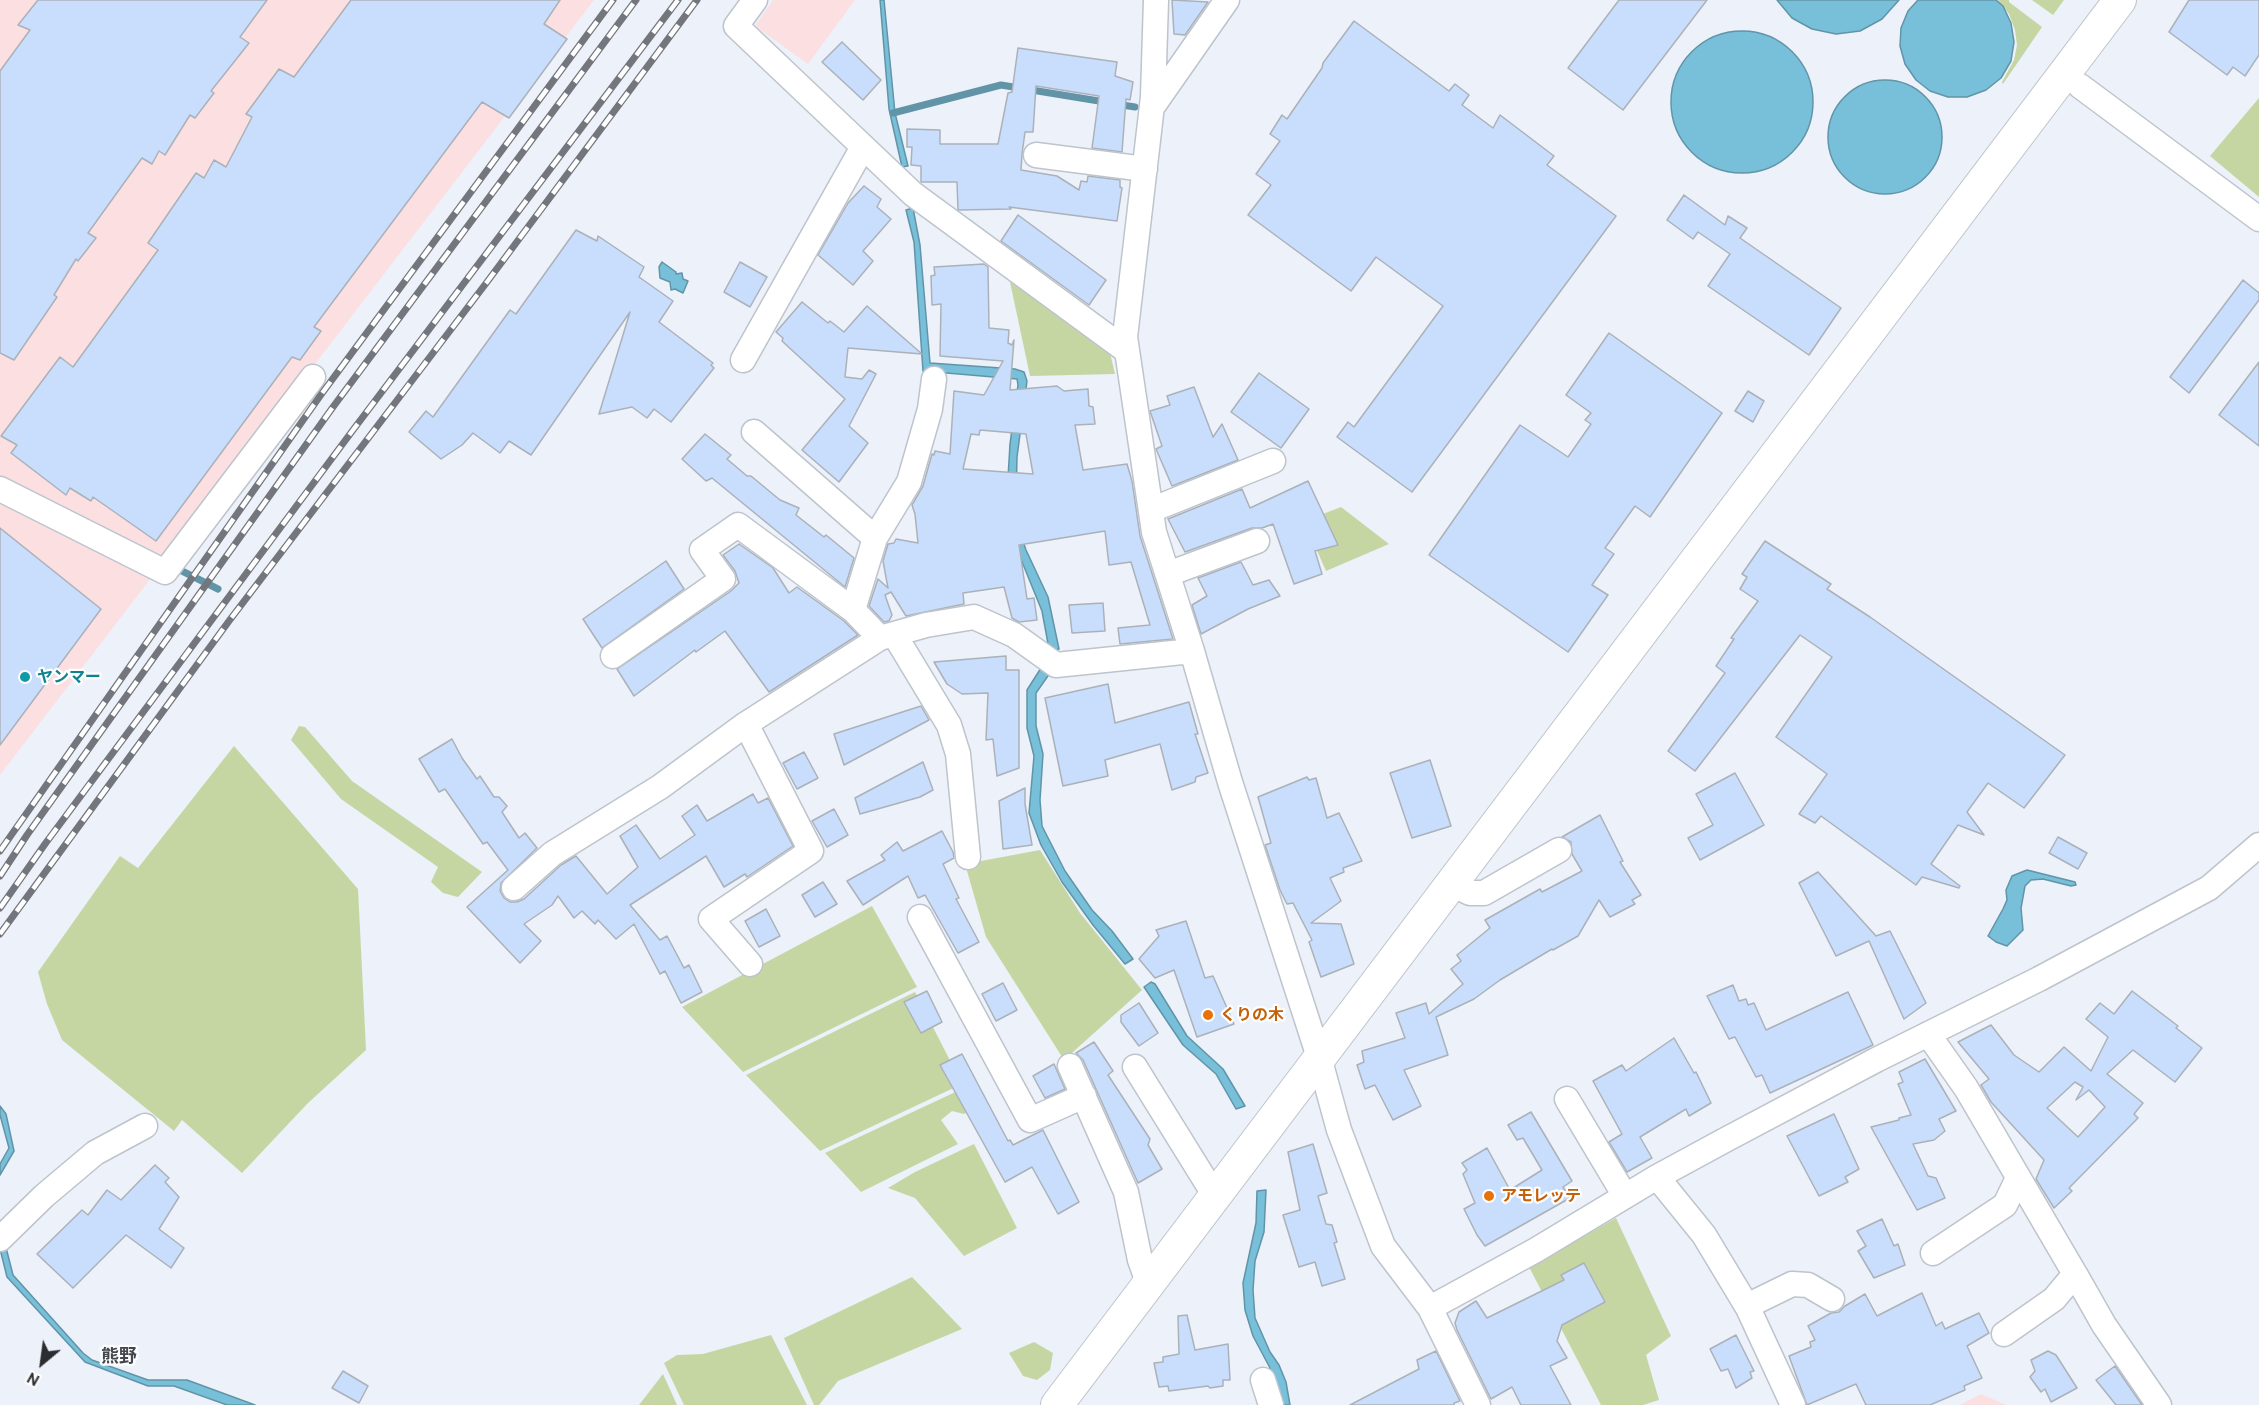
<!DOCTYPE html>
<html>
<head>
<meta charset="utf-8">
<style>
	body { margin:0 }
	#map { position:relative; width:2259px; height:1405px; overflow:hidden; background:#ecf1fa; font-family:Cabin,sans-serif }
	canvas { display:block }
	.north { position:absolute; left:12px; top:1333px; width:60px; height:60px; -webkit-text-stroke:4px #fefefe; paint-order:stroke; rotate:209deg; font-size:16px; font-weight:700; line-height:24px; text-align:center; color:#2b2d31 }
	.north::after { content:''; display:block; margin:auto; width:21px; height:27px; background:#2b2d31; clip-path:polygon(50% 0,100% 100%,50% 72%,0 100%) }
</style>
</head>
<body>
<div id="map">
<canvas width="2259" height="1405"></canvas>
<div class="north">N</div>
</div>
<script>
const ctx = document.querySelector('canvas').getContext('2d');
ctx.lineJoin = 'round';
function paint(path, color) {
  ctx.fillStyle = color;
  ctx.fill(path, 'evenodd');
}
function toPath(rows) {
  const path = new Path2D();
  for (const r of rows) {
    if (r.length === 3) {
      path.moveTo(r[0] + r[2], r[1]);
      path.arc(r[0], r[1], r[2], 0, 2 * Math.PI);
      continue;
    }
    path.moveTo(r[0], r[1]);
    for (let i = 2; i < r.length; i += 2) path.lineTo(r[i], r[i + 1]);
  }
  return path;
}
function trace(path, color, width, dash) {
  ctx.strokeStyle = color;
  ctx.lineWidth = width;
  ctx.lineCap = dash ? 'butt' : 'round';
  ctx.setLineDash(dash || []);
  ctx.stroke(path);
}
function write(font, color, halo, rows, align = 'center') {
  ctx.font = font + ' Cabin,"Noto Sans JP",sans-serif';
  ctx.lineWidth = 4.5;
  ctx.setLineDash([]);
  ctx.textBaseline = 'middle';
  ctx.strokeStyle = halo;
  ctx.fillStyle = color;
  for (const [text, x, y, turn = 0] of rows) {
    ctx.save();
    ctx.translate(x, y);
    ctx.rotate((+turn || 0) * Math.PI / 180);
    ctx.textAlign = isNaN(turn) ? turn : align;
    if (halo) ctx.strokeText(text, 0, 0);
    ctx.fillText(text, 0, 0);
    ctx.restore();
  }
}
paint(toPath([
	[0,0,594,0,0,775],
	[773,0,855,0,808,64,755,26],
	[1981,1394,2006,1405,1960,1405]
]), '#fbdfe1');
paint(toPath([
	[1998,0,2009,0,2009,2,2042,27,2003,84,2002,82,2014,60,2017,45,2015,30,2009,14],
	[2032,0,2064,0,2053,15],
	[2259,98,2259,197,2210,156],
	[1010,282,1109,349,1115,374,1030,376],
	[1341,507,1389,544,1326,571,1308,530,1282,530],
	[299,726,305,727,352,781,482,872,458,897,443,893,431,882,438,867,341,799,291,740],
	[234,746,358,889,366,1050,308,1103,242,1173,182,1120,174,1131,62,1040,47,1004,38,972,120,856,138,868],
	[1040,850,1080,913,1142,990,1064,1060,986,937,965,864],
	[872,906,917,987,743,1072,682,1007],
	[915,992,962,1084,820,1151,746,1075],
	[964,1088,975,1106,964,1114,952,1111,941,1120,958,1144,861,1192,825,1153],
	[974,1144,1017,1228,964,1256,915,1198,888,1188,915,1172],
	[1616,1218,1671,1336,1646,1355,1659,1400,1643,1405,1601,1405,1529,1267],
	[912,1277,962,1329,838,1381,819,1405,814,1405,784,1338],
	[771,1335,807,1405,684,1405,664,1363,677,1355,703,1354],
	[1034,1342,1053,1353,1050,1370,1037,1380,1023,1376,1009,1353],
	[663,1374,677,1405,639,1405]
]), '#c6d6a3');
const water = toPath([
	[880,0,884,0,895,113,908,166,902,167,889,109,880,0],
	[1777,0,1899,0,1882,19,1860,31,1836,34,1812,29,1792,18,1777,0],
	[1918,0,1996,0,2003,6,2011,23,2014,42,2011,61,2001,78,1986,90,1967,97,1948,97,1930,91,1916,80,1905,64,1900,46,1901,28,1908,11,1918,0],
	[1742,102,71],
	[1885,137,57],
	[913,208,920,245,930,363,1015,369,1024,372,1027,381,1017,457,1016,500,1018,527,1026,550,1048,597,1059,649,1051,651,1049,649,1042,611,1014,542,1006,511,1010,444,1018,385,1017,379,923,371,914,242,906,210,913,208],
	[662,262,676,272,676,274,682,273,683,279,688,281,683,293,675,289,671,290,670,282,660,278,659,267,662,262],
	[1041,668,1050,673,1036,693,1036,726,1043,754,1040,800,1042,826,1065,871,1092,910,1112,931,1133,959,1125,964,1093,925,1062,882,1041,845,1029,813,1034,756,1027,728,1027,690,1041,668],
	[2027,870,2075,882,2076,885,2071,886,2043,879,2031,880,2025,886,2021,908,2023,930,2007,946,1996,942,1988,936,2003,909,2007,900,2006,890,2012,876,2027,870],
	[1151,982,1155,984,1187,1036,1223,1069,1245,1106,1236,1109,1216,1074,1183,1045,1144,987,1151,982],
	[0,1106,6,1114,14,1151,0,1175,0,1164,9,1148,0,1115,0,1106],
	[1266,1190,1264,1232,1255,1261,1253,1290,1255,1318,1270,1352,1279,1365,1286,1382,1290,1405,1281,1405,1270,1368,1253,1336,1245,1310,1243,1283,1256,1223,1257,1191,1266,1190],
	[0,1224,13,1275,83,1353,92,1360,148,1380,187,1380,255,1405,227,1405,174,1386,148,1386,85,1362,7,1277,0,1249,0,1224]
]);
paint(water, '#78c0da');
trace(water, '#6194a7', 1.5);
trace(toPath([
	[1116,104,1135,107],
	[893,113,1001,85,1105,102],
	[174,567,218,589]
]), '#6194a7', 7);
const building = toPath([
	[38,0,267,0,240,37,249,43,211,91,214,93,195,118,190,115,165,155,159,151,152,164,142,158,88,233,96,238,78,261,76,259,54,295,57,297,14,360,0,353,0,71,30,30,18,25,38,0],
	[351,0,560,0,544,24,567,39,509,118,482,102,314,327,321,331,300,360,292,357,156,541,93,497,91,501,70,488,66,495,11,453,17,445,1,436,60,357,73,367,158,250,148,243,196,173,204,178,214,160,226,167,252,117,246,114,279,69,294,77,351,0],
	[1172,0,1208,2,1185,35,1174,34,1172,0],
	[1619,0,1707,0,1623,110,1568,68,1619,0],
	[2189,0,2259,0,2259,55,2245,76,2233,67,2227,75,2169,32,2189,0],
	[1354,21,1449,91,1455,84,1469,95,1462,105,1493,128,1500,115,1554,156,1547,165,1616,216,1412,492,1337,437,1348,422,1354,427,1443,306,1376,257,1351,291,1248,215,1271,185,1256,174,1280,141,1270,134,1282,115,1287,119,1322,68,1323,63,1354,21],
	[842,42,881,80,863,100,822,62,842,42],
	[1018,48,1117,62,1115,76,1133,82,1130,100,1126,99,1122,152,1092,148,1099,96,1036,86,1033,132,1025,132,1022,154,1021,170,1057,176,1079,190,1081,181,1087,182,1088,176,1120,180,1120,187,1122,188,1117,221,1009,207,1011,209,958,210,957,182,921,182,921,166,911,165,912,147,907,147,907,129,940,130,940,144,998,144,1008,93,1012,92,1018,48],
	[864,186,881,199,877,207,891,219,863,251,873,261,853,285,818,255,848,203,864,186],
	[1684,195,1725,225,1728,216,1747,228,1740,238,1841,308,1809,355,1708,286,1730,254,1698,232,1693,239,1667,220,1684,195],
	[1018,215,1106,280,1089,305,1001,241,1018,215],
	[576,230,597,241,598,236,644,267,639,277,673,301,659,322,713,363,711,365,714,368,671,422,654,409,647,418,632,407,599,414,630,312,531,455,509,441,500,453,473,433,462,445,441,459,409,432,426,411,433,417,510,310,516,314,576,230],
	[740,262,767,277,750,307,724,292,740,262],
	[984,264,988,267,989,328,1009,330,1008,343,1012,345,1014,340,1010,390,1057,386,1064,391,1088,389,1089,406,1093,407,1095,424,1075,425,1083,470,1127,464,1132,481,1140,536,1173,639,1120,644,1118,628,1150,625,1131,562,1109,565,1105,531,1019,545,1027,599,1034,598,1037,620,1019,622,1012,618,1004,587,963,593,964,604,906,616,891,592,885,595,892,615,889,621,884,622,869,606,878,579,888,588,883,561,888,544,894,543,896,539,918,543,915,514,912,505,923,486,932,454,934,455,935,451,950,454,954,391,984,395,1003,361,940,356,941,304,932,305,931,276,935,275,934,267,984,264],
	[980,430,1026,434,1033,474,963,469,971,434,979,435,980,430],
	[2243,280,2259,293,2259,300,2189,393,2170,377,2243,280],
	[802,302,828,323,830,321,844,332,867,306,922,354,848,348,845,377,862,379,869,370,876,374,849,426,868,443,839,482,802,450,845,399,782,341,783,338,776,332,802,302],
	[1609,333,1722,413,1650,517,1635,506,1605,548,1614,554,1592,585,1608,595,1568,652,1429,555,1520,425,1568,457,1591,424,1585,420,1591,413,1566,395,1609,333],
	[2259,362,2259,446,2219,415,2259,362],
	[1259,373,1309,409,1281,448,1231,412,1259,373],
	[1194,387,1213,437,1222,424,1238,460,1172,486,1156,449,1162,446,1150,411,1170,405,1167,396,1194,387],
	[1748,391,1764,401,1753,422,1735,411,1748,391],
	[705,434,731,455,727,459,747,476,751,476,780,500,799,508,796,515,824,537,826,535,854,558,845,587,712,478,706,481,682,459,705,434],
	[1308,481,1338,545,1315,551,1322,574,1294,584,1273,524,1262,528,1252,528,1185,552,1168,519,1242,489,1250,508,1308,481],
	[0,528,101,609,0,745,0,528],
	[1765,541,1831,584,1827,589,1870,617,2065,755,2024,808,1988,783,1967,812,1984,835,1958,825,1931,864,1960,886,1959,888,1922,877,1916,885,1821,816,1815,823,1799,814,1827,774,1776,737,1832,657,1800,635,1695,771,1668,751,1725,673,1716,666,1734,639,1731,638,1758,601,1740,589,1747,577,1742,574,1765,541],
	[739,544,773,568,789,593,797,587,844,621,858,635,769,692,725,631,696,652,695,650,634,696,617,669,731,591,739,583,735,571,723,555,739,544],
	[666,561,684,589,602,648,583,619,666,561],
	[1241,562,1253,585,1269,580,1280,596,1248,609,1201,634,1192,605,1207,596,1198,578,1241,562],
	[1103,603,1105,631,1072,633,1069,605,1103,603],
	[1006,656,1006,670,1019,670,1019,768,997,776,993,739,986,740,988,693,962,694,947,684,934,662,1006,656],
	[1108,684,1115,723,1189,702,1198,734,1195,734,1208,773,1196,777,1195,782,1172,790,1160,744,1105,760,1108,776,1063,786,1045,698,1108,684],
	[921,706,929,720,844,765,834,734,921,706],
	[452,739,462,758,477,779,480,776,494,797,499,797,507,806,502,812,519,838,525,833,537,848,501,883,500,891,504,898,510,902,517,902,524,899,561,865,576,856,607,894,638,867,620,836,636,825,660,859,695,835,682,816,697,805,707,821,753,794,758,803,768,798,793,846,747,877,745,874,724,887,706,856,630,905,660,940,667,936,684,968,689,965,702,992,681,1003,665,971,660,974,634,924,616,939,598,920,595,924,582,911,574,918,558,896,552,905,524,924,541,941,520,963,467,907,508,870,487,842,483,844,445,789,439,792,419,759,452,739],
	[804,752,818,778,797,789,783,763,804,752],
	[1430,760,1451,826,1412,838,1390,773,1430,760],
	[923,762,933,790,920,797,860,814,855,798,923,762],
	[1735,773,1764,825,1700,860,1688,838,1713,825,1696,794,1735,773],
	[1307,777,1309,780,1316,778,1327,818,1339,813,1362,861,1343,868,1344,872,1330,878,1341,901,1311,923,1341,924,1354,964,1321,977,1309,942,1312,940,1293,903,1287,904,1280,890,1265,845,1271,843,1258,797,1307,777],
	[1025,788,1025,804,1032,845,1003,849,999,801,1025,788],
	[834,809,848,835,827,847,812,821,834,809],
	[1600,815,1623,861,1620,862,1641,895,1632,900,1635,904,1610,917,1599,900,1578,936,1553,950,1552,949,1500,980,1474,999,1436,1017,1448,1055,1404,1070,1421,1106,1393,1120,1375,1085,1365,1089,1357,1065,1364,1062,1362,1051,1405,1038,1396,1013,1426,1003,1429,1014,1463,984,1451,969,1461,961,1457,955,1490,928,1485,920,1540,889,1542,892,1582,871,1572,854,1571,842,1562,837,1600,815],
	[942,831,953,852,954,858,943,864,959,898,956,899,979,942,958,953,925,895,918,898,908,876,863,905,847,881,885,860,881,855,897,842,903,851,942,831],
	[2058,837,2087,853,2078,869,2049,853,2058,837],
	[1818,872,1876,936,1890,931,1926,1003,1904,1019,1869,941,1836,956,1799,883,1818,872],
	[823,882,837,904,815,917,802,895,823,882],
	[766,909,780,936,759,947,745,921,766,909],
	[1186,921,1205,978,1213,976,1234,1024,1197,1037,1174,970,1155,978,1139,959,1159,936,1156,930,1186,921],
	[1003,983,1017,1010,996,1021,982,994,1003,983],
	[1733,985,1739,1001,1746,999,1748,1005,1754,1003,1766,1030,1848,992,1873,1045,1770,1093,1762,1075,1756,1077,1735,1037,1729,1039,1707,996,1733,985],
	[927,991,942,1022,921,1033,904,1002,927,991],
	[2132,991,2178,1026,2176,1028,2202,1048,2175,1082,2133,1050,2107,1074,2143,1103,2134,1114,2138,1118,2069,1188,2072,1191,2054,1208,2036,1179,2044,1160,1991,1102,1981,1085,1989,1079,1958,1042,1991,1025,2014,1055,2039,1072,2064,1047,2091,1071,2108,1037,2086,1019,2100,1003,2114,1014,2132,991],
	[2075,1082,2083,1087,2076,1100,2089,1090,2105,1107,2078,1137,2047,1108,2075,1082],
	[1139,1003,1158,1033,1139,1046,1121,1022,1121,1015,1139,1003],
	[1674,1038,1694,1073,1696,1072,1711,1103,1689,1116,1686,1109,1640,1137,1652,1158,1627,1172,1609,1142,1622,1134,1593,1081,1622,1065,1626,1071,1674,1038],
	[1094,1042,1113,1071,1108,1075,1150,1139,1148,1145,1162,1169,1138,1183,1083,1060,1076,1053,1094,1042],
	[962,1054,1008,1141,1010,1140,1013,1145,1043,1130,1079,1202,1058,1214,1032,1167,1005,1182,940,1065,962,1054],
	[1925,1059,1956,1111,1939,1119,1945,1131,1934,1140,1913,1144,1928,1176,1936,1178,1945,1198,1917,1210,1871,1127,1899,1120,1899,1118,1911,1115,1898,1084,1903,1082,1899,1072,1925,1059],
	[1054,1064,1065,1089,1045,1098,1033,1076,1054,1064],
	[1531,1112,1572,1181,1563,1187,1570,1198,1485,1246,1477,1235,1464,1209,1475,1203,1463,1174,1467,1170,1462,1163,1487,1148,1510,1190,1542,1170,1523,1138,1517,1140,1508,1125,1531,1112],
	[1834,1114,1859,1169,1845,1177,1848,1182,1819,1196,1787,1136,1834,1114],
	[1313,1144,1327,1193,1318,1196,1326,1224,1332,1225,1337,1242,1334,1243,1345,1279,1322,1286,1315,1262,1299,1267,1283,1215,1300,1210,1288,1152,1313,1144],
	[155,1165,169,1178,165,1182,179,1197,159,1229,184,1248,171,1268,126,1235,73,1288,37,1254,82,1210,88,1215,107,1190,121,1200,155,1165],
	[1882,1219,1894,1246,1898,1244,1905,1265,1874,1278,1858,1251,1866,1246,1857,1231,1882,1219],
	[1584,1263,1605,1302,1562,1325,1557,1341,1567,1358,1550,1366,1571,1405,1521,1405,1512,1387,1491,1399,1457,1330,1455,1323,1459,1312,1476,1301,1487,1318,1564,1280,1561,1275,1584,1263],
	[1922,1293,1936,1326,1942,1322,1945,1329,1979,1313,1989,1333,1967,1346,1982,1378,1964,1386,1965,1390,1930,1405,1866,1405,1856,1384,1807,1405,1789,1356,1811,1347,1810,1342,1815,1340,1808,1326,1831,1313,1839,1312,1845,1306,1865,1294,1877,1316,1922,1293],
	[1187,1315,1195,1350,1228,1344,1230,1380,1223,1380,1223,1386,1210,1388,1208,1386,1169,1391,1168,1386,1159,1387,1154,1363,1163,1362,1163,1357,1179,1354,1178,1316,1187,1315],
	[1736,1335,1754,1371,1750,1372,1752,1378,1736,1388,1728,1369,1721,1371,1710,1349,1736,1335],
	[1436,1351,1460,1401,1454,1403,1454,1405,1350,1405,1419,1369,1417,1360,1436,1351],
	[2048,1351,2056,1355,2077,1388,2051,1402,2045,1389,2041,1392,2030,1377,2035,1371,2031,1360,2048,1351],
	[2115,1366,2142,1405,2116,1405,2096,1380,2115,1366],
	[343,1371,368,1386,359,1403,332,1388,343,1371]
]);
paint(building, '#c9defd');
trace(building, '#abb1b9', 1.5);
const minor = toPath([
	[755,0,736,26,913,194,1127,351],
	[1156,0,1153,97,1125,337,1154,532,1192,651,1230,782,1319,1057,1339,1130,1383,1246,1430,1308,1478,1405],
	[2080,86,2259,219],
	[1153,106,1227,0],
	[1036,155,1145,169],
	[743,360,863,147],
	[754,432,875,538],
	[0,489,165,572,313,377],
	[1151,510,1273,461],
	[1168,574,1257,541],
	[894,634,949,725,958,754,968,857],
	[880,638,853,610,875,538,909,482,930,409,934,379],
	[613,656,723,579,702,550,738,525,853,610],
	[746,724,811,851,711,919,750,964],
	[1451,884,1470,893,1484,893,1559,850],
	[514,888,552,854,660,787,746,724,880,638,926,625,974,617,1014,635,1056,665,1192,651],
	[920,917,1030,1120,1084,1096],
	[1928,1034,1966,1088,2075,1274,2054,1299,2004,1334],
	[1070,1066,1126,1192,1140,1260,1149,1285],
	[1135,1067,1215,1196],
	[1567,1099,1625,1196],
	[1657,1177,1704,1235,1748,1308,1793,1405],
	[0,1239,44,1196,95,1153,145,1126],
	[1933,1253,2005,1205,2018,1178],
	[2075,1274,2104,1325,2159,1405],
	[1747,1306,1792,1284,1808,1285,1832,1299],
	[1430,1308,1536,1250,1657,1177,1727,1139,1876,1060,2039,979,2209,888,2259,845],
	[1263,1380,1271,1405]
]);
const tertiary = toPath([
	[1057,1405,2120,0]
]);
trace(minor, '#bec4cc', 27);
trace(tertiary, '#bec4cc', 34);
trace(minor, '#fff', 24);
trace(tertiary, '#fff', 32);
const rail = toPath([
	[0,851,320,396,613,0],
	[0,876,27,835,333,407,636,0],
	[0,908,45,844,353,430,678,0],
	[0,934,229,621,487,282,697,0]
]);
trace(rail, '#73767c', 7);
trace(rail, '#fefefe', 4.5, [14]);
for (const [x, y, r, color] of [
	[25,677,6,"#0f9aa8"],
	[1208,1015,6,"#e8710a"],
	[1489,1196,6,"#e8710a"]
]) {
  const dot = new Path2D();
  dot.arc(x, y, r, 0, 2 * Math.PI);
  ctx.fillStyle = color;
  ctx.fill(dot);
  trace(dot, '#fefefe', 2);
}
write('bold 16px', '#0d838f', '#fefefe', [
	["ヤンマー",37,677]
], 'left');
write('bold 16px', '#c56008', '#fefefe', [
	["くりの木",1220,1015],
	["アモレッテ",1501,1196]
], 'left');
write('bold 18px', '#43484f', '#fefefe', [
	["熊野",119,1357]
]);
</script>
</body>
</html>
